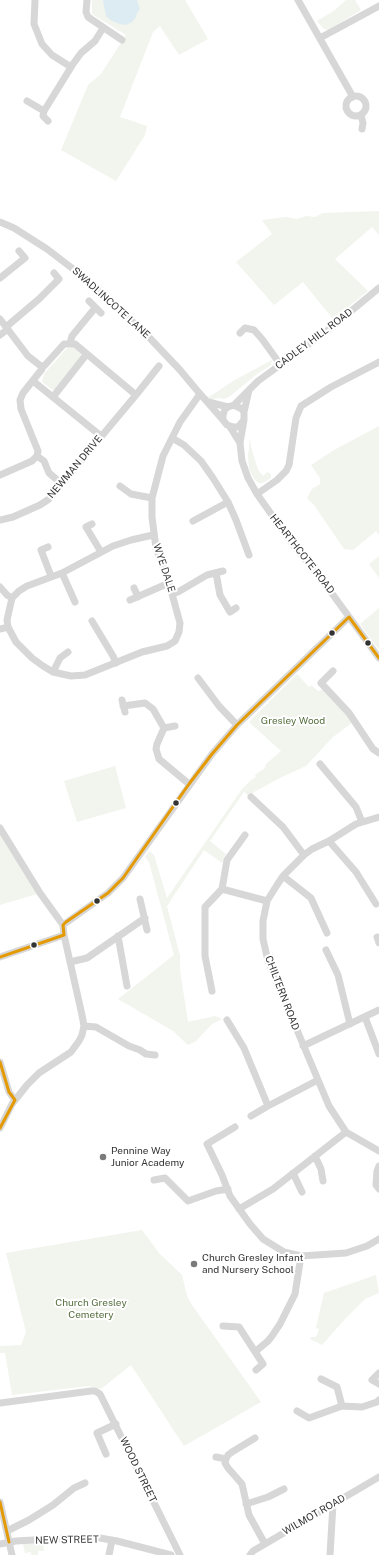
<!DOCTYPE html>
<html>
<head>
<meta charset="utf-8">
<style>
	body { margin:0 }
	canvas { display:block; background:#fff }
</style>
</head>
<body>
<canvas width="379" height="1555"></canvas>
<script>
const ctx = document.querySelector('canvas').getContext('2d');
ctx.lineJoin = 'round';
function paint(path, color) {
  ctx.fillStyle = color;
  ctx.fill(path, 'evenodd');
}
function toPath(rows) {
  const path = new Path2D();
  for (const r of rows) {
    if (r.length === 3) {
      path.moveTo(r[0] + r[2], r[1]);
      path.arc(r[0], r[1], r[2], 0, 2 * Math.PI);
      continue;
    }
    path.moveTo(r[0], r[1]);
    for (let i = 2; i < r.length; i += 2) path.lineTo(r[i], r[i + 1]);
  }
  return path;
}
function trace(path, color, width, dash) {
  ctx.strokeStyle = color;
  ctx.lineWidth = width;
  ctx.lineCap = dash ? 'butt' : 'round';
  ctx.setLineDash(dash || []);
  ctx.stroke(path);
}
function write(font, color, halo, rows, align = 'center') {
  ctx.font = font + ' "Public Sans",sans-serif';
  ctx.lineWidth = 4;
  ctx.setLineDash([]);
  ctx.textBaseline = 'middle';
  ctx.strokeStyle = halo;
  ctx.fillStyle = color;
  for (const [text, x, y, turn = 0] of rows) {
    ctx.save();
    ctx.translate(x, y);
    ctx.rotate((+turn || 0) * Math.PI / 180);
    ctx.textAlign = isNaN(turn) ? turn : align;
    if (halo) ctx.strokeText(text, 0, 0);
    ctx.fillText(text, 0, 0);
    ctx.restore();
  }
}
paint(toPath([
	[92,0,185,0,208,39,179,55,160,26,153,32,120,117,147,126,145,135,116,181,61,150,88,85,101,74,126,35,92,14],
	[346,0,355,0,361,10,328,30,324,29,317,21,335,10],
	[379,211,379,235,372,227,335,259,368,291,333,319,303,282,274,305,236,262,272,234,262,220,286,217,297,219,306,216,315,217,323,213],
	[73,347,83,355,54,391,42,382,44,374,66,349],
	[272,360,271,365,257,374,229,397,224,399,218,398,212,400,203,395,187,373,204,394,209,397,233,381],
	[379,426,379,535,376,531,353,550,344,549,314,505,307,498,312,489,320,484,320,478,311,465,334,450],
	[250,437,251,447,258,470,263,476,267,472,270,473,271,476,271,478,263,483,259,483,255,480,249,469,248,457],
	[379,556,379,578,369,564],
	[379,608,379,650,360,624],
	[297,674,309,687,311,685,318,691,324,689,353,722,333,737,306,766,280,778,254,792,250,797,244,792,210,841,226,854,222,863,204,850,167,906,180,956,180,970,188,1022,215,1016,222,1019,212,1024,195,1042,188,1045,173,1031,118,999,174,955,149,862,145,857,149,851,154,855,167,898,242,789,250,781,256,777,255,775,265,768,266,764,281,751,249,722],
	[115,766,126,808,77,822,64,781],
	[0,828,40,893,0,905],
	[142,1230,159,1253,182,1275,187,1296,192,1305,261,1402,184,1446,131,1365,101,1389,88,1386,12,1395,5,1353,0,1353,0,1346,21,1345,26,1332,6,1253],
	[376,1275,379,1293,365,1299,345,1319,322,1345,310,1339,311,1337,316,1337,319,1329,316,1328,324,1293],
	[43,1543,44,1551,38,1551,38,1555,31,1555,31,1552,25,1553,23,1544]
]), '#f1f5ed');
paint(toPath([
	[103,0,137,0,140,9,137,13,136,17,132,22,126,25,120,24,112,21,106,16]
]), '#ddebf3');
trace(toPath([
	[35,0,34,24,42,44,52,55,71,67],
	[87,0,86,12,88,17,122,40],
	[298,0,353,97],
	[320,38,379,6],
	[356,106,10],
	[27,101,44,111,73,64,81,53,95,41,103,28],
	[44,111,43,116,48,121],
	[361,115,363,123,362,129],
	[0,222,14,228,47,249,81,275,144,332,180,370,195,388,223,420],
	[0,278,25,258,19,251],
	[89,301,101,313],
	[0,319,28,356,42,367,42,369,23,393,20,400,21,409,38,451,37,456],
	[6,327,39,299,59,279,54,273],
	[240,333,245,328,254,330,262,339,280,364],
	[0,335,8,329],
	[70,343,72,336,95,308],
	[33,381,101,436],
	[136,395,159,366],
	[53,397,86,355],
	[208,402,228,407,234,405,242,409,244,412,244,420,238,427,234,427,227,425,223,420,223,415,225,409,228,407],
	[234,405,258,381,327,331,379,288],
	[244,412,249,390],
	[244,420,240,443,242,461,248,478,257,494,291,542,328,588,379,658],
	[230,427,240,443],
	[172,438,184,445,201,461,213,478,228,502,236,520,249,555],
	[37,456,44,461,49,473,62,484],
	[0,475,32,461,37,456],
	[120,486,131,494,152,498],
	[257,494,277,480,286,471,289,465,296,418,301,406,331,387,379,362],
	[0,520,13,517,40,505,49,499,136,395,75,344,64,344,45,365,42,367],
	[193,521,228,502],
	[92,524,86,527,101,552],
	[153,535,131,540,113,546,62,573,27,586,19,591,12,598,7,620,8,627,16,642,32,658,43,666,53,672,71,676,85,675,142,652,167,646,175,641,179,632,180,623,169,583,156,548,152,517,152,498,163,456,180,422,200,394],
	[48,547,41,550,51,576],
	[62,573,75,602],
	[216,573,220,595,230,612,236,608],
	[0,587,7,595,12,598],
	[134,588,138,597],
	[172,594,178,592,207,575,223,571],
	[130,600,169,583],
	[92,621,113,656,116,663],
	[0,629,8,627],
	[333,671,321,683,349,713,373,749,379,753],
	[53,672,60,658,68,652],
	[198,678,219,706,237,725],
	[122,700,125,712],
	[123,706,145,703,153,709,164,728,157,744,156,749,159,759,189,784],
	[164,728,175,726],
	[320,764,356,807,362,822],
	[251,797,283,827,304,855],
	[379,817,356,824,329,841,312,849,304,855,283,876,277,885,267,901,263,921,263,939,268,961,329,1106,346,1132,379,1151],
	[0,828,40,893,63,925],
	[329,841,356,872,376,904],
	[283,876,311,898,327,933],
	[222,889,227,860,245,835],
	[140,899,147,930],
	[118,936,127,986],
	[377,937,379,943],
	[326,950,338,975,350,1024],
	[0,957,64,935],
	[70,962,87,958,145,918],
	[212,991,205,956,205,907,222,889,267,901],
	[365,1017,379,1054],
	[227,1020,244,1048,268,1106,318,1080],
	[84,1026,96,1027,129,1046,140,1050,146,1054,155,1055],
	[303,1046,379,1010],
	[0,1062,9,1092,15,1100],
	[251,1116,268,1106],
	[235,1127,207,1144,222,1175,230,1196,250,1224,263,1239,284,1252,301,1256,346,1253,367,1246,379,1239],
	[0,1128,12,1104,27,1085,39,1073,71,1052,79,1041,82,1035,84,1026,82,1015,64,935,63,925,108,893,123,878,212,754,237,725,349,617],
	[315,1156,321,1169,323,1181],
	[379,1166,377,1171,376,1185,379,1189],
	[293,1173,302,1192],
	[154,1180,165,1178,188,1201,216,1191,228,1189],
	[239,1209,273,1189,346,1132],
	[223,1326,239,1327,263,1364,256,1370],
	[256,1351,268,1341,272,1336,280,1324,295,1294,301,1256],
	[379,1373,372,1380,379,1384],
	[321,1379,337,1387,342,1406],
	[0,1403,91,1391,95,1391,100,1394,180,1555],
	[297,1411,309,1418,342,1406,362,1407,377,1402,379,1400],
	[106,1454,97,1433,116,1424],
	[216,1457,226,1459,225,1463,228,1468,242,1484,249,1515,265,1544],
	[226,1459,228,1455,232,1452,255,1438],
	[0,1502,12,1555],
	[246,1504,268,1497,284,1489],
	[7,1531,29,1520,53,1505,74,1488,85,1483],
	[0,1544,16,1541,68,1538,100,1538,117,1541,171,1555],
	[109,1555,112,1540],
	[250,1555,253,1551,265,1544,379,1477],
	[330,1555,333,1504]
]), '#d7d7d7', 7);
trace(toPath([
	[349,617,379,658],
	[64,935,63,925,66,922,108,893,123,878,189,784,212,754,237,725,349,617],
	[0,957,64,935],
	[0,1062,9,1092,15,1100],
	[0,1128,15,1100],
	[0,1502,9,1542]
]), '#e39a05', 3);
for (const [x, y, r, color] of [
	[332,633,3.5,"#333"],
	[368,643,3.5,"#333"],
	[176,803,3.5,"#333"],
	[97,901,3.5,"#333"],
	[34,945,3.5,"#333"],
	[103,1157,4,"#7a7a7a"],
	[194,1264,4,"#7a7a7a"]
]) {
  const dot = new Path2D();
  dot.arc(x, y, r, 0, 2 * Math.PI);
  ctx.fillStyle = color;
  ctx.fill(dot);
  trace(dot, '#fff', 1.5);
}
write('10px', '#333', '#fff', [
	["SWADLINCOTE LANE",111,303,42],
	["CADLEY HILL ROAD",314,339,-37],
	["NEWMAN DRIVE",75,467,-50],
	["HEARTHCOTE ROAD",302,554,52],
	["WYE DALE",164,568,72],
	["CHILTERN ROAD",282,993,69],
	["WOOD STREET",138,1470,64],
	["WILMOT ROAD",314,1515,-30],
	["NEW STREET",67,1540,-1]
]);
write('10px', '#56703f', '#fff', [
	["Gresley Wood",293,721],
	["Church Gresley",91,1303],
	["Cemetery",91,1315]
]);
write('10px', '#333', '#fff', [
	["Pennine Way",111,1151],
	["Junior Academy",111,1163],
	["Church Gresley Infant",202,1258],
	["and Nursery School",202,1270]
], 'left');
</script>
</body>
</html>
